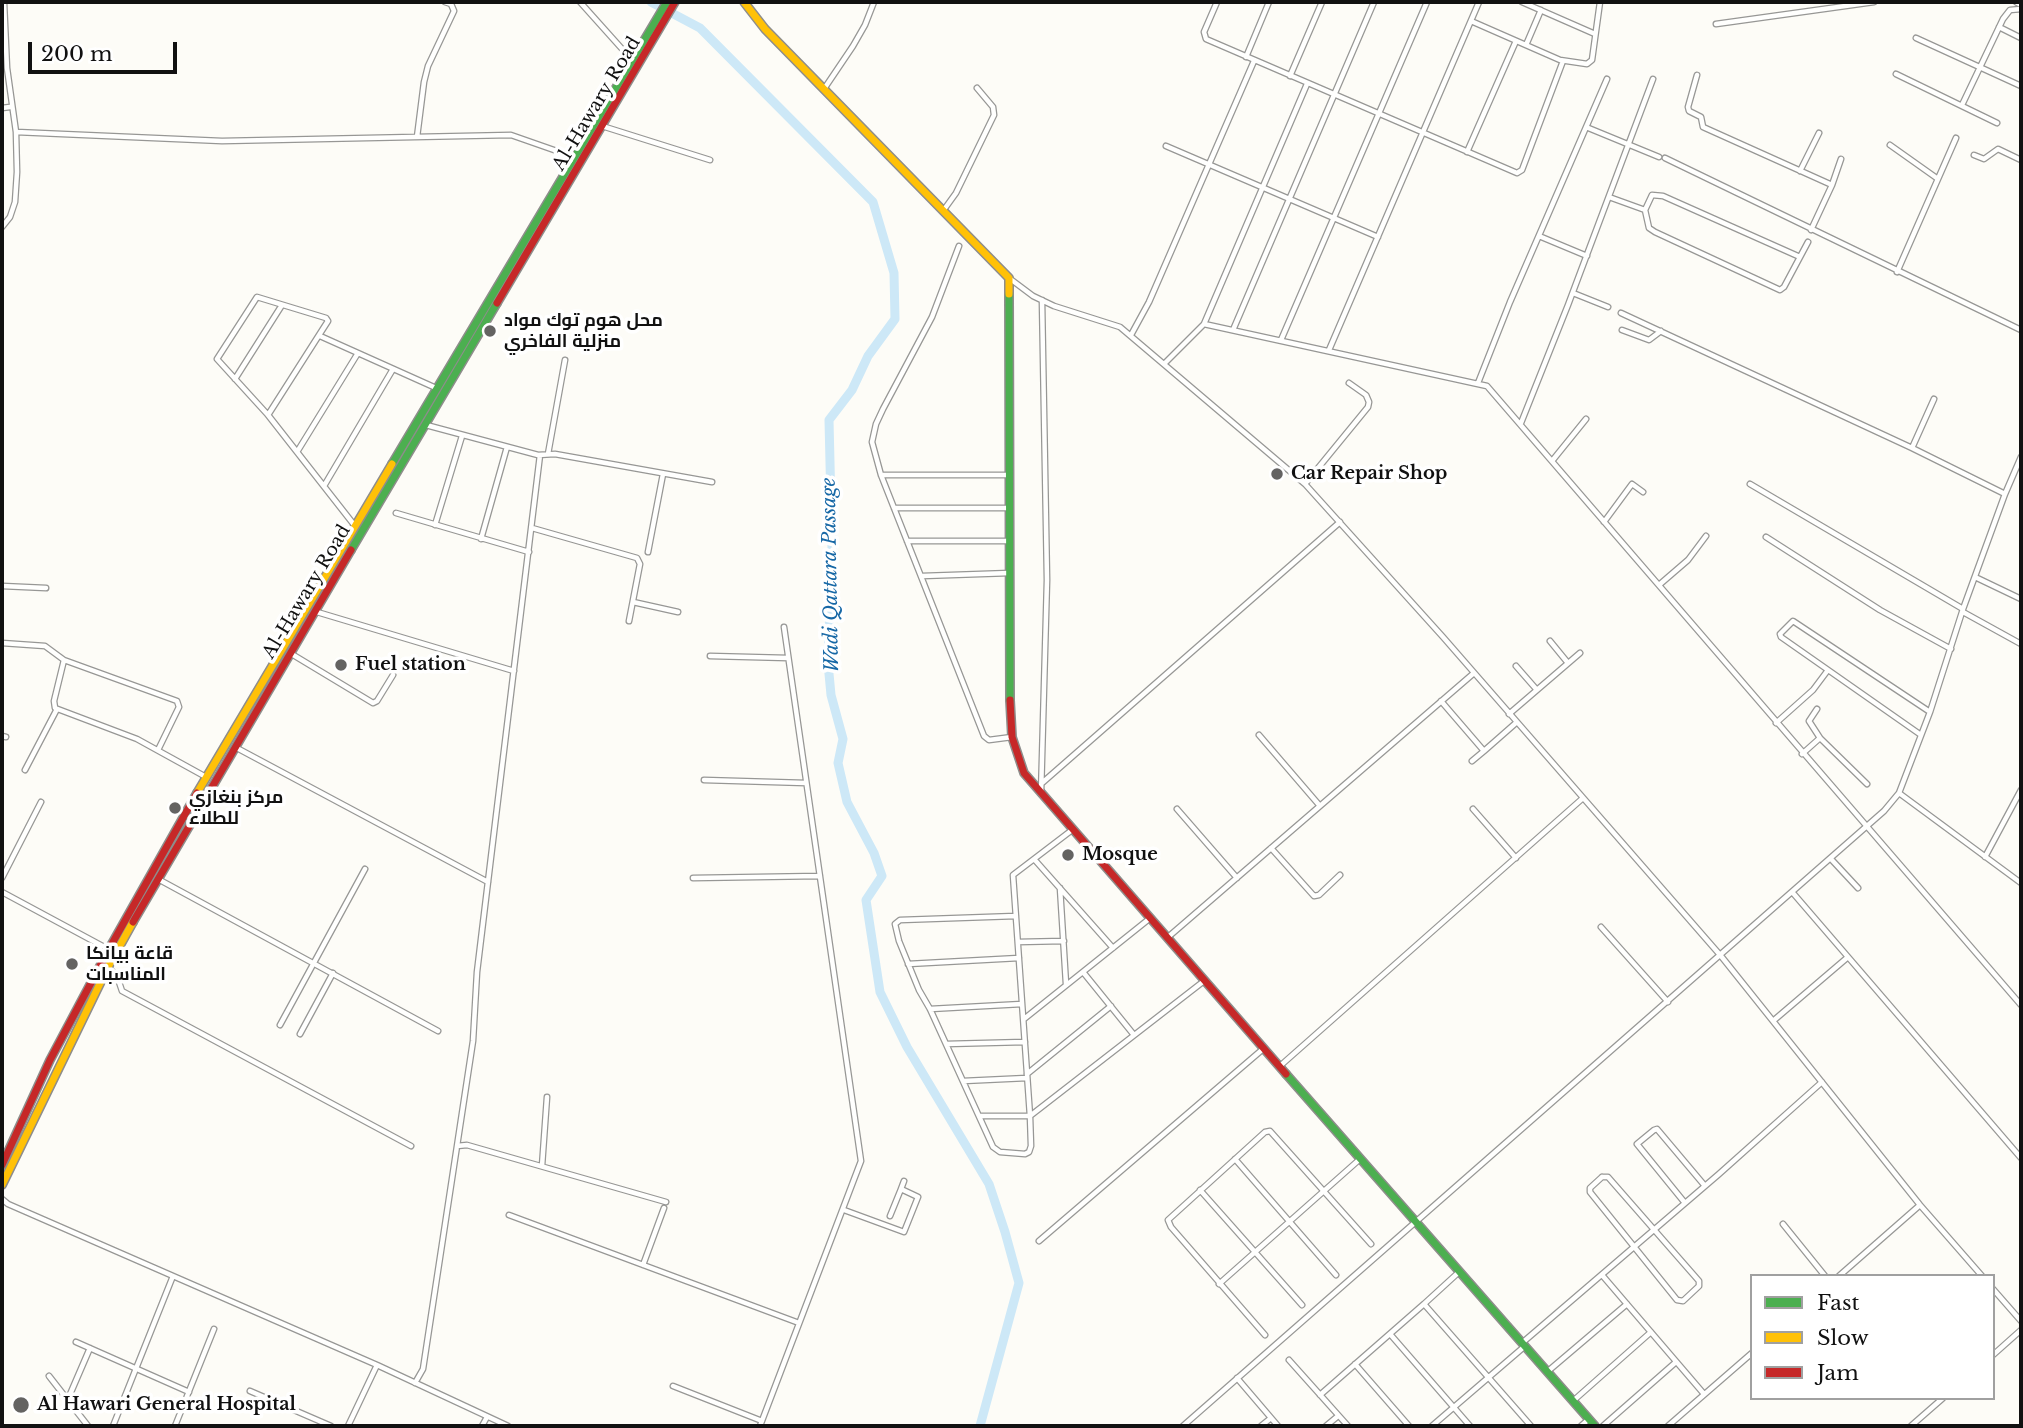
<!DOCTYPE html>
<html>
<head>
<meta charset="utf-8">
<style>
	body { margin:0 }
	#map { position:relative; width:2023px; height:1428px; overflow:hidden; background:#fdfcf7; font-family:"Libre Baskerville",serif }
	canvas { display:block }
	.frame { position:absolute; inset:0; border:4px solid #111; pointer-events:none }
	.legend { position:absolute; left:1750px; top:1274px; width:245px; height:126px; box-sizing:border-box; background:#fff; border:2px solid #a0a0a0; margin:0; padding:9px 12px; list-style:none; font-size:21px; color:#111 }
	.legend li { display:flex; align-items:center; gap:14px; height:35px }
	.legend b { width:35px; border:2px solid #a0a0a0 }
	.scale { position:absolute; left:28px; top:42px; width:149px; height:32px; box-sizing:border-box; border:4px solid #111; border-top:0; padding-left:9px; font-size:21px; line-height:24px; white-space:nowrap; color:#111; -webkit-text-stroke:5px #fff; paint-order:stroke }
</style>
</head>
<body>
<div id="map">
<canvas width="2023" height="1428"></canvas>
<div class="frame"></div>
<ul class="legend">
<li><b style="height:9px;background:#4caf50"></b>Fast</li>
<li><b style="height:9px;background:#ffc107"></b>Slow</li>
<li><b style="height:9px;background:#c62828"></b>Jam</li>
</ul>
<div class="scale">200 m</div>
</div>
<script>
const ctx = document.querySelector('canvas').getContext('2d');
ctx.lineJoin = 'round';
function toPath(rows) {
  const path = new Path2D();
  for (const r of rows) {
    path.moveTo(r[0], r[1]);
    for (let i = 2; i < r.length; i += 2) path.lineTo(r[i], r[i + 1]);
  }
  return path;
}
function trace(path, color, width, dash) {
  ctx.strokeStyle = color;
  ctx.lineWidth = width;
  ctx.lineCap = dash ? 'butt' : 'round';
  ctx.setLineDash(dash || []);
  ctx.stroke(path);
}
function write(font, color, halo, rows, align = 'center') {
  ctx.font = font + ' "Libre Baskerville",Cairo,serif';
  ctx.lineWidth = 7;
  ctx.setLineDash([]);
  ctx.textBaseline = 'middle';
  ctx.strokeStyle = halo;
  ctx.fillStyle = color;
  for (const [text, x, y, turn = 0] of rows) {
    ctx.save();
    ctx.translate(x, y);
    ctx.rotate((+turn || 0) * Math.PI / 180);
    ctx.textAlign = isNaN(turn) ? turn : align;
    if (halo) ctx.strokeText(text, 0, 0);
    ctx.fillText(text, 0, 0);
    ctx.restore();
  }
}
trace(toPath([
	[651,2,700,28,873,202,894,273,895,319,868,356,852,390,829,420,832,548,828,663,831,695,843,739,838,763,847,802,874,853,882,876,866,900,880,992,907,1047,989,1184,1005,1232,1019,1283,980,1426]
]), '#cde8f7', 9);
const street = toPath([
	[580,2,632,60],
	[1217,2,1204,32,1206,39,1517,173,1522,170,1563,61],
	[1522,2,1595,34],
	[2016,2,2021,5],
	[1471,21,1560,60,1587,64,1592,60,1600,2],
	[1716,24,1874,2],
	[1999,27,2021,38],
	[1916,38,2021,86],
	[1526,45,1541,10],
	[1246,57,1269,2],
	[1896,74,1997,123],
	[1697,75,1688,107,1689,111,1701,117,1703,127,1832,185],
	[1290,76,1322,2],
	[824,89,853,46,865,25,874,2],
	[1962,105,2003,19,2010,10,2021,9],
	[2,108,10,107],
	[602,126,710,160],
	[1586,127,1659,157],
	[16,132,222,141,511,135,574,157],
	[417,137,424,82,428,66,454,11,451,4,445,2],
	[1890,145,1938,179],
	[1166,146,1378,237],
	[1467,152,1516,41],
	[1974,155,1984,159,1998,149,2021,160],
	[1665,158,2021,330],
	[1800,171,1819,133],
	[1609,197,1645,210,1649,228,1655,232,1780,290,1784,287,1808,242],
	[1645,210,1652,195,1663,196,1800,257],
	[943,211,956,193,994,115,993,107,977,88],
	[2,227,10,217,15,202,17,172,16,132,7,68,4,2],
	[1811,230,1832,185,1841,159],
	[1539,236,1587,256],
	[959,246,932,317,883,409,876,424,872,442,881,475,984,736,989,740,1012,737],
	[1897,272,1956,138],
	[1009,278,1033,296,1054,306,1120,327,1305,484,1443,637,1721,956,1920,1205,1982,1276],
	[1573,293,1608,307],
	[1621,313,1912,448,2005,494],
	[1204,324,1307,84],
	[1233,330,1374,2],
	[1622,330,1649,340,1661,331],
	[1131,335,1149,302,1254,61],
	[320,336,436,388],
	[1281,340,1427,2],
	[1329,350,1479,2],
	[1164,364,1204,324,1487,386,2021,1005],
	[235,379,282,305],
	[1478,383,1510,302,1607,79],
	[268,415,328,321,326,318,257,297,217,359,268,415,355,526],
	[1521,423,1568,305,1653,79],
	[426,425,538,455,555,454,712,482],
	[1912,448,1934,399],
	[297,452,358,353],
	[548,454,565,360],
	[1552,461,1586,419],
	[881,475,1010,475],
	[1305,484,1368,407,1369,402,1366,395,1349,383],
	[1750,484,1963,609],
	[324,486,393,369],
	[894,508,1010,508],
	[396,513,529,552],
	[1604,522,1632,484,1643,492],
	[435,525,462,436],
	[532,528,637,558,640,564,629,621],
	[1766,537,1880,610,1951,649],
	[481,539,507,447],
	[907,541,1010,541],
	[648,552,663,474],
	[922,576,1010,573],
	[1975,577,2021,599],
	[1659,585,1688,560,1706,536],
	[2,586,46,588],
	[633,602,678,612],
	[317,612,514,671],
	[1963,612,2021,644],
	[1550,641,1568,663],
	[2,643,45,646,64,660,54,701,55,708,137,739,206,777],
	[290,653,373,703,377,701,393,675],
	[710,656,788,658],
	[64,660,177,701,179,707,158,750],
	[1516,666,1537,690],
	[1441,701,1484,751,1517,722],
	[1817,709,1809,721,1820,738],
	[1509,714,1580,653],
	[1776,723,1813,690,1828,670],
	[1259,735,1320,806],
	[1921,735,1781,637,1780,634,1793,621,1930,712],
	[2,736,6,737],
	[235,747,488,882],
	[1802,754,1820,738,1867,784],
	[1472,761,1484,751],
	[25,770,57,709],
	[704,780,806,783],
	[1042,783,1340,522],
	[1899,793,2021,883],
	[1041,794,1047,580,1042,300],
	[1177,809,1237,878],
	[1473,809,1516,858],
	[1271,848,1314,896,1319,895,1340,875],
	[1985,857,2021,790],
	[1034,859,1113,948],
	[1831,859,1858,888],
	[2,878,41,802],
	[693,878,820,876],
	[158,879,438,1031],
	[1060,888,1066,984],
	[2,892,108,949],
	[1793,893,2021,1158],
	[1016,916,900,920,895,924,899,941,919,990,930,1009,993,1147,1000,1152,1025,1154,1029,1152,1031,1146,1030,1116,1013,875,1072,830],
	[1601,927,1668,1002],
	[1167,938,1474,673],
	[1018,942,1064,941],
	[908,964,1019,958],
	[108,967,117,976,122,991,411,1146],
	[1083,972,1134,1035],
	[930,1009,1022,1004],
	[1024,1019,1149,919],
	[1773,1021,1848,957],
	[280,1025,365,869],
	[300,1034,333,973],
	[946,1044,1025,1042],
	[1280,1066,1583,798],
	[1027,1074,1111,1006],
	[963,1081,1027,1078],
	[979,1116,1030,1116,1204,981],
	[457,1146,473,1041,477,972,540,455],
	[1235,1159,1336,1275],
	[542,1166,547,1097],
	[1602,1177,1608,1177,1699,1281,1699,1286,1683,1301,1677,1300,1590,1192,1590,1188,1602,1177],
	[901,1189,904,1181],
	[1200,1190,1302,1305],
	[2,1199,8,1204,377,1365,508,1426],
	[1685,1203,1637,1144,1654,1130,1657,1129,1705,1186],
	[844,1210,904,1232,918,1197,901,1189,890,1216],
	[509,1215,799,1323],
	[1783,1224,1825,1276],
	[1039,1241,1263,1049],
	[643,1265,664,1208],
	[1602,1275,1704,1394],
	[1839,1276,1920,1205],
	[1219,1284,1360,1159],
	[1993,1289,2021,1321],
	[1424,1304,1459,1272],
	[1390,1334,1470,1426],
	[1265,1335,1171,1227,1168,1220,1265,1132,1270,1131,1371,1244],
	[76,1342,189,1392],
	[1522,1343,1719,1174,1822,1082],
	[1993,1355,2021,1330],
	[1289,1360,1348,1426],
	[1355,1364,1409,1426],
	[1547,1372,1627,1304],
	[49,1376,88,1426],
	[1237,1378,1278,1426],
	[415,1383,423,1369,457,1146,467,1145,666,1202],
	[673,1386,762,1421],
	[250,1391,331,1426],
	[1320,1395,1424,1304,1531,1426],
	[68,1399,90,1348],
	[1573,1401,1651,1332],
	[113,1426,173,1276],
	[175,1426,214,1329],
	[348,1426,377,1365],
	[482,1426,487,1417],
	[760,1426,861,1161,784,627],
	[1183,1426,1884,811,1899,793,1930,712,1963,609,2005,494,2021,457],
	[1261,1426,1271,1418],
	[1326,1426,1338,1416],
	[1432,1426,1525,1346],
	[1581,1426,1589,1419],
	[1603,1426,1676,1362],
	[1668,1426,1752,1353],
	[1911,1426,1943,1398]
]);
const fast = toPath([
	[1009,294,1010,700],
	[392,464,667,2],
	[351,550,497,303],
	[1286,1074,1595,1426]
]);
const slow = toPath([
	[744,2,765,29,1009,278,1009,294],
	[197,793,392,464],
	[2,1185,108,967,133,922]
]);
const jam = toPath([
	[497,303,675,2],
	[1010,700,1012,737,1024,773,1286,1074],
	[133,922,351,550],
	[2,1165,50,1060,109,949,197,793]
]);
trace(street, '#979795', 7);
trace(fast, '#8e8d8b', 10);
trace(slow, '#8e8d8b', 10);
trace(jam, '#8e8d8b', 10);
trace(street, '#fffffe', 4.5);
trace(fast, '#4caf50', 7);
trace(slow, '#ffc107', 7);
trace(jam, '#c62828', 7);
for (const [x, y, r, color] of [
	[490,331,7,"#646362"],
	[1277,474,7,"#646362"],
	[341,665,7,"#646362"],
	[175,808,7,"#646362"],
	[1068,855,7,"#646362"],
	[72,964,7,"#646362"],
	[21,1405,9,"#646362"]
]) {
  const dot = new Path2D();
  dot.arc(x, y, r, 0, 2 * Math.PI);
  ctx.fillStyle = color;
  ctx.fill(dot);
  trace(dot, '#fff', 2.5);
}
write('18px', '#111', '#fff', [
	["Al-Hawary Road",597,104,-59],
	["Al-Hawary Road",307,592,-59]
]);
write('bold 18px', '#111', '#fff', [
	["محل هوم توك مواد",504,321],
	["منزلية الفاخري",504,342],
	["Car Repair Shop",1291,474],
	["Fuel station",355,665],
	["مركز بنغازي",189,798],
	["للطلاء",189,819],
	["Mosque",1082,855],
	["قاعة بيانكا",86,954],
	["المناسبات",86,975],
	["Al Hawari General Hospital",37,1405]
], 'left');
write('italic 19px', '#1768a6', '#fff', [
	["Wadi Qattara Passage",831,575,-91]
]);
</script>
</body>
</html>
